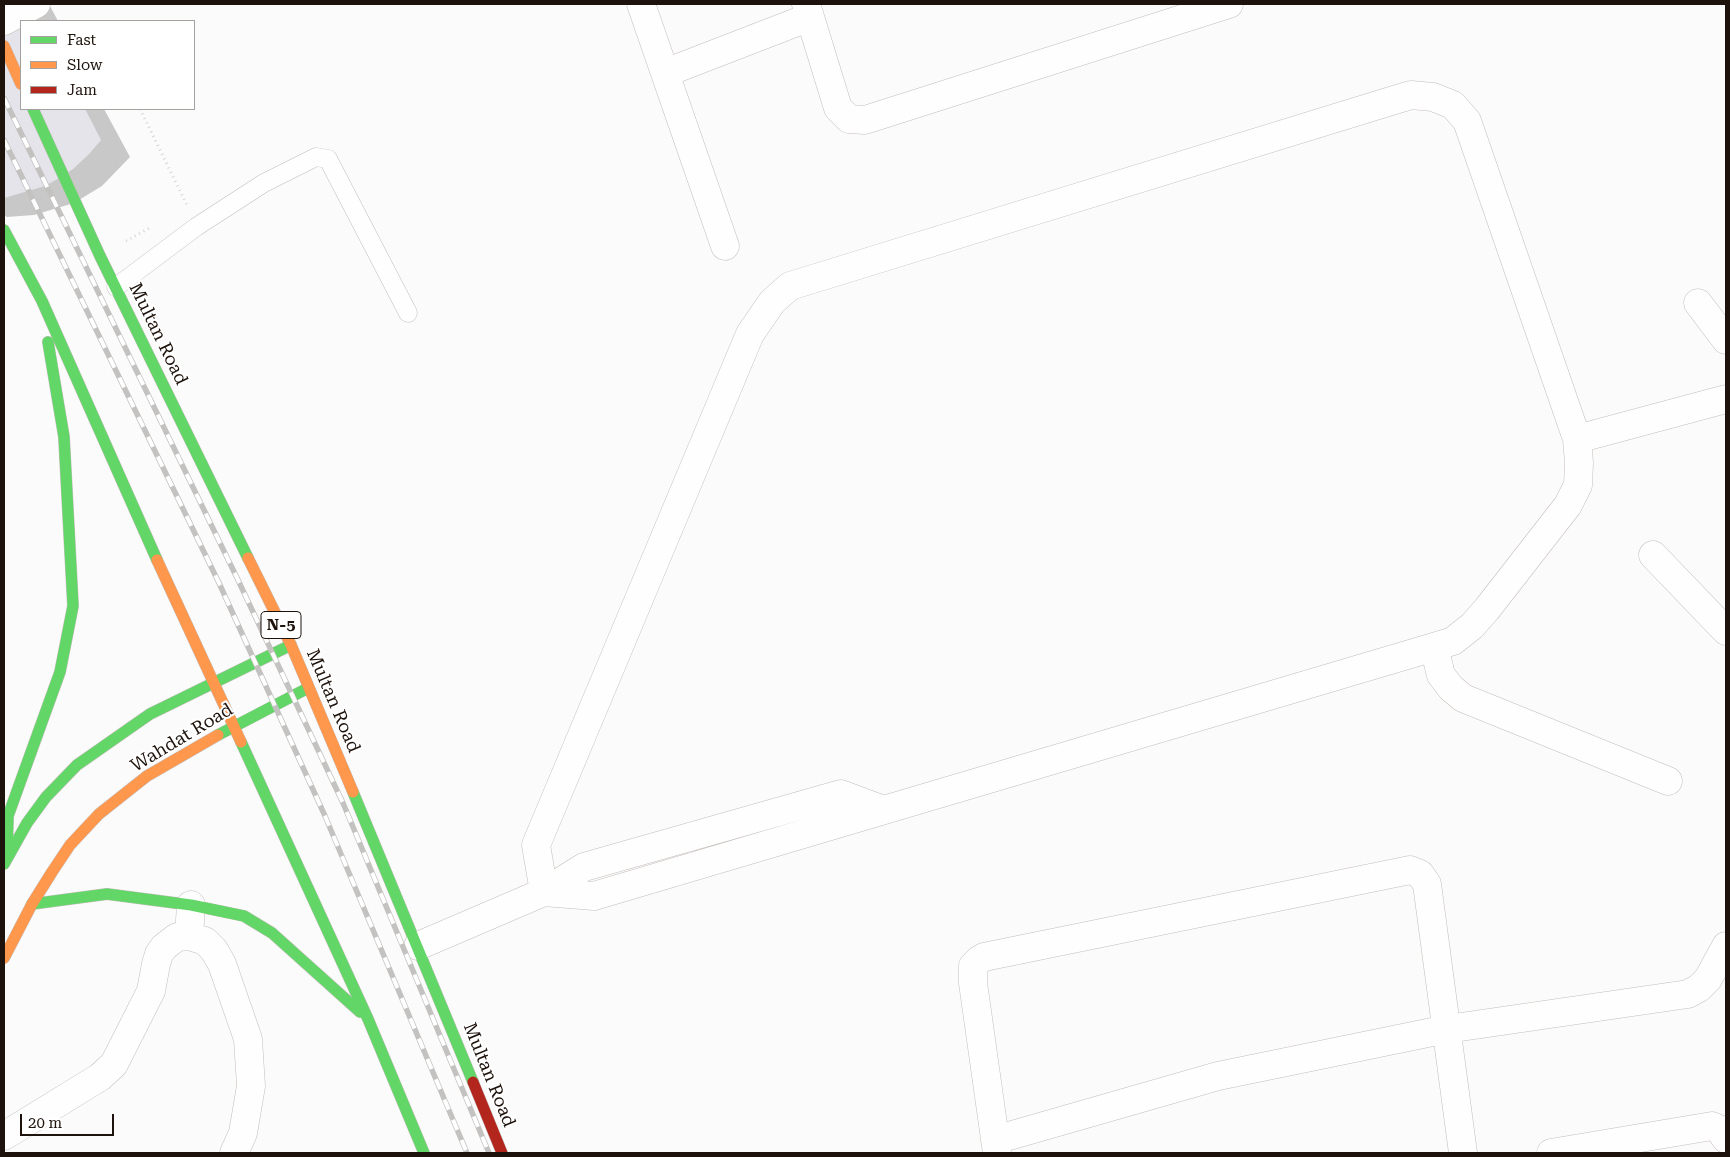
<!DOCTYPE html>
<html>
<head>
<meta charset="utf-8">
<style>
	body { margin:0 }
	#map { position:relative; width:1730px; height:1157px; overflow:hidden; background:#fbfbfb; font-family:"Roboto Serif",serif }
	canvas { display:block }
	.frame { position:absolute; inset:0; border:5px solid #1e130c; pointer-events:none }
	.legend { position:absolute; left:20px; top:20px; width:175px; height:90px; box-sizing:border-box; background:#fff; border:1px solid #a5a19e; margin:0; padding:6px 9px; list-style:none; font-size:15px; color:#1e130c }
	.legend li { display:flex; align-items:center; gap:10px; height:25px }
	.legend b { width:25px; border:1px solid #a5a19e }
	.scale { position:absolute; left:20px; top:1114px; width:94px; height:22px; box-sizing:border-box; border:2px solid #1e130c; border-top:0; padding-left:6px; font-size:15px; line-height:18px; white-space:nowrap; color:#1e130c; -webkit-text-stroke:4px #fff; paint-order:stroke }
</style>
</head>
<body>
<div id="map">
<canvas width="1730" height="1157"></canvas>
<div class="frame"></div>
<ul class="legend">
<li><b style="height:6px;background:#63d668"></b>Fast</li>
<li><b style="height:6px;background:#ff974d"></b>Slow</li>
<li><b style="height:6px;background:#b3261e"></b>Jam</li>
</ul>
<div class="scale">20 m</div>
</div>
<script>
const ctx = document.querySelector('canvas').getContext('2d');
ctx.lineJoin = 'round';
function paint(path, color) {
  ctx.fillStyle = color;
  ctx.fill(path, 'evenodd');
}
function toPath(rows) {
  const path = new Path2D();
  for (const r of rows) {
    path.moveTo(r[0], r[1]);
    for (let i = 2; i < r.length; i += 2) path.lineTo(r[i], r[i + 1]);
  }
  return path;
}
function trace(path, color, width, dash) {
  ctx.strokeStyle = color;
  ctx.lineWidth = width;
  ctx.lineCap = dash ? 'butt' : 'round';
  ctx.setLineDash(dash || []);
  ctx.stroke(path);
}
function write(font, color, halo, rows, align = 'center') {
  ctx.font = font + ' "Roboto Serif",serif';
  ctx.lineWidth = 4;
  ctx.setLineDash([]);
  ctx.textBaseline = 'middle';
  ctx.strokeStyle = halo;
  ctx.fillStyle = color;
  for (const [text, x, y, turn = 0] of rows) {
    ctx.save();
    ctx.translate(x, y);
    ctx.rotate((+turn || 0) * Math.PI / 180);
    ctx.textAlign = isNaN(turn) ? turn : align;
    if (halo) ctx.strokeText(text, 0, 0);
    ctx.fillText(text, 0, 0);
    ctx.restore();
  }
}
paint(toPath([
	[4,4,49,4,58,21,21,21,21,109,104,109,130,157,102,186,74,203,34,215,7,217,4,215]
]), '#0003');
paint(toPath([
	[4,4,29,4,38,21,21,21,21,109,85,109,101,140,89,154,73,169,59,178,45,186,4,198]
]), '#e6e4eb');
const lane = toPath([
	[116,287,196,227,264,183,316,157,328,159,408,313]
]);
const street = toPath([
	[641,4,725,246],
	[806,4,838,108,849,119,865,120,1229,4],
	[4,21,36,4],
	[665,73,810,17],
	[1698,303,1726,340],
	[1577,439,1726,399],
	[1653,555,1726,631],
	[1434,647,1441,675,1451,688,1463,698,1668,781],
	[189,936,205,941,214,950,222,964,248,1039,251,1086,243,1133,234,1153],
	[418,946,544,892,594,896,1434,647,1453,641,1472,626,1487,609,1568,505,1578,485,1579,463,1577,439,1467,121,1453,105,1433,97,1411,95,1391,101,790,286,772,302,750,334,536,845,544,892,584,867,841,794,884,810],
	[4,1136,100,1077,114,1064,151,991,156,964,159,954,164,947,177,937,189,936,191,905],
	[995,1140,1218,1076,1447,1029,1688,994,1699,988,1708,979,1726,946],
	[997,1153,973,983,973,966,979,960,984,957,1410,870,1420,874,1427,884,1463,1153],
	[1551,1153,1712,1126,1719,1129,1726,1139]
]);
const fast = toPath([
	[33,109,100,256,248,558],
	[4,230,42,301,157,560],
	[218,735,308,688],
	[241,742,368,1019,424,1153],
	[353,792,473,1082],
	[7,855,8,816,60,672,73,606,64,437,48,342],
	[4,864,27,823,46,797,77,765,150,714,291,645],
	[32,904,107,894,191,905,244,916,272,933,360,1012]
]);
const slow = toPath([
	[4,46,21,84],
	[248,558,291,645,353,792],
	[157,560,241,742],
	[4,958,32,904,52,872,70,845,99,814,147,776,218,735]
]);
const jam = toPath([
	[473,1082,502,1153]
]);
trace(lane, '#c4bebb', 19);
trace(street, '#c4bebb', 29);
trace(fast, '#c4bebb', 12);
trace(slow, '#c4bebb', 12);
trace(jam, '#c4bebb', 12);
trace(toPath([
	[140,109,187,205],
	[126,241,151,227]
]), '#d6d6d5', 3, [1, 4]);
trace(lane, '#fefefe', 18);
trace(street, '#fefefe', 28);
trace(fast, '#63d668', 11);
trace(slow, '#ff974d', 11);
trace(jam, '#b3261e', 11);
const rail = toPath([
	[4,98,238,580,343,803,489,1153],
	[4,140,219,583,325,816,467,1153]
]);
trace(rail, '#c3c2c1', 5.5);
trace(rail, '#fff', 4, [11]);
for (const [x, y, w] of [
	[281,625,40]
]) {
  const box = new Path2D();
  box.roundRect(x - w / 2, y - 13.5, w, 27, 4);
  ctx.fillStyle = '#fff';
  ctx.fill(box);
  trace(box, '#1e130c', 1);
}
write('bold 16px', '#1e130c', null, [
	["N-5",281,625]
]);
write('18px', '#1e130c', '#fff', [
	["Multan Road",158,334,64],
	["Multan Road",333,701,67],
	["Wahdat Road",182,738,-31],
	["Multan Road",489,1075,68]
]);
</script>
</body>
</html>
